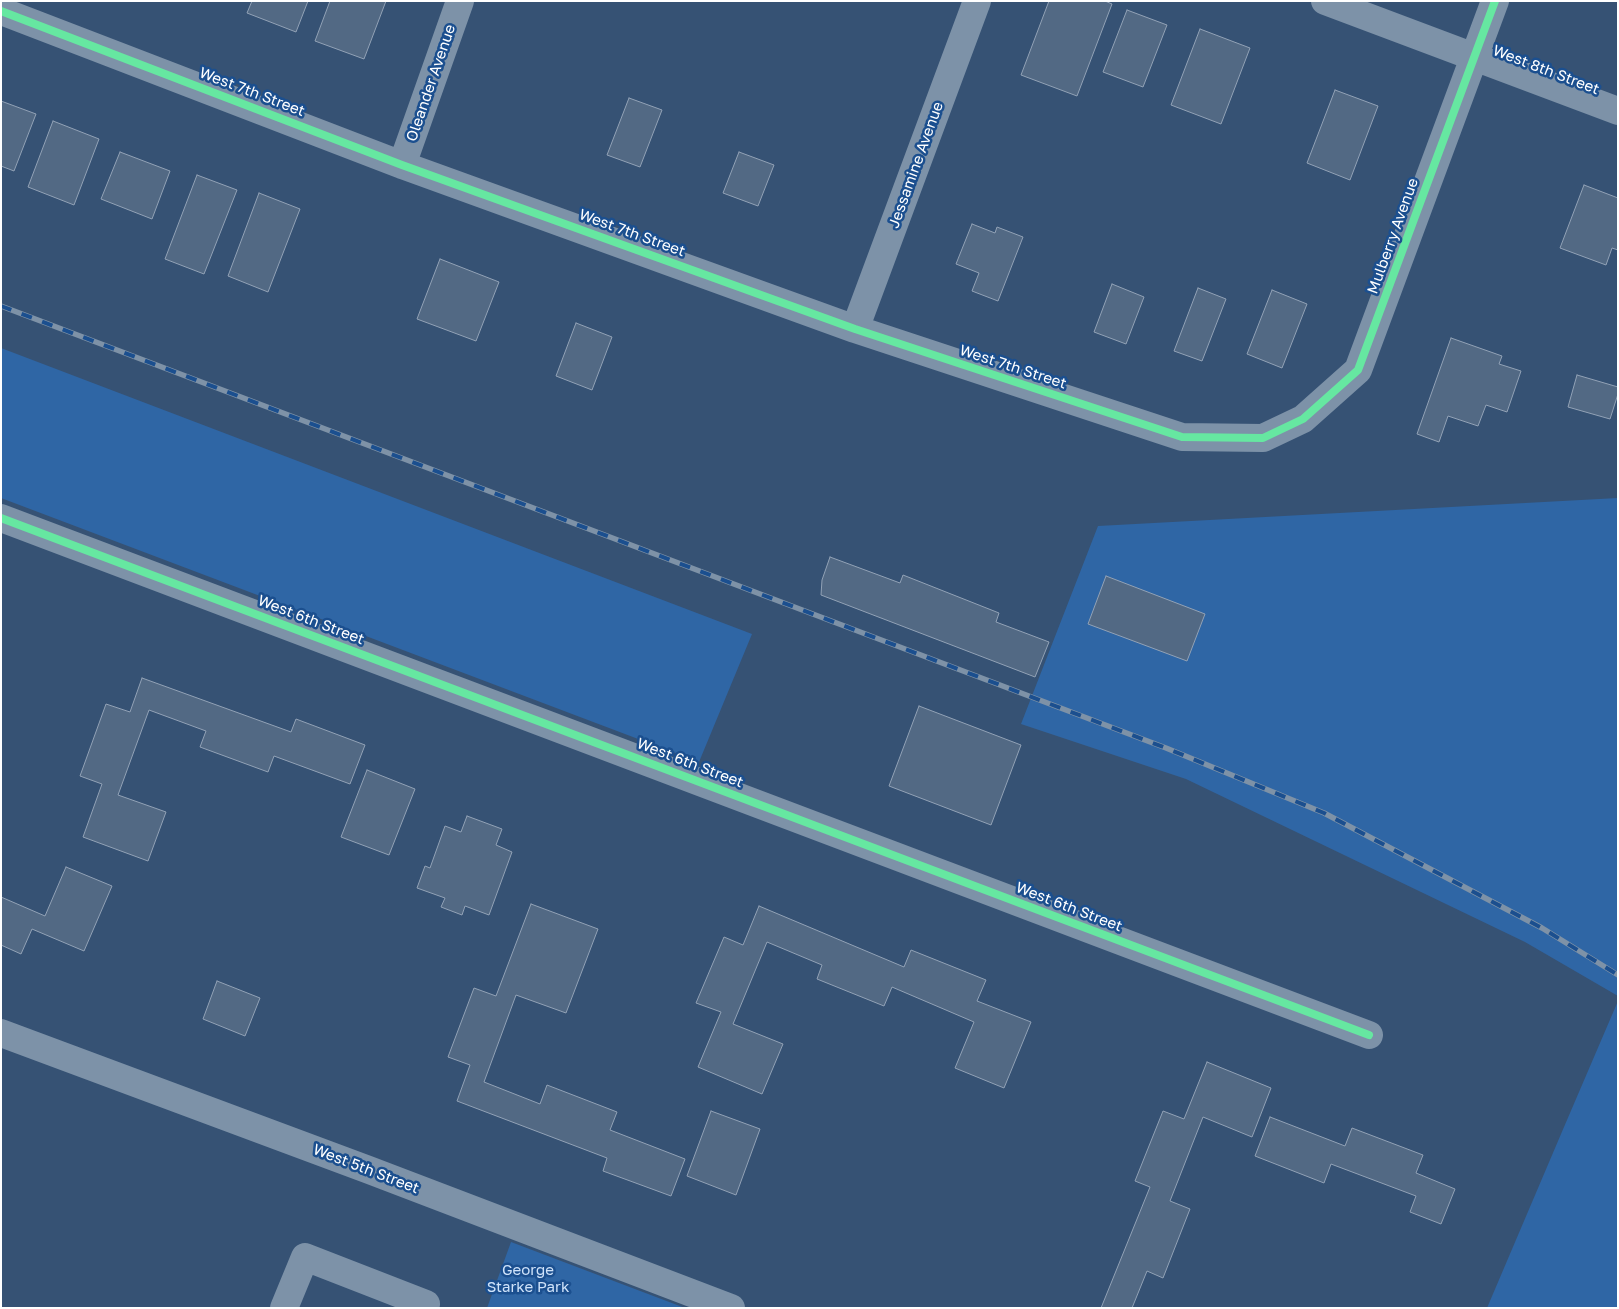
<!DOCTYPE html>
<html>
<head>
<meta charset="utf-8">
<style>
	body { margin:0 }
	#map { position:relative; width:1619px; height:1309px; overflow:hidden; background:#365274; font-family:"Golos Text",sans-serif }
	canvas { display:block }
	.frame { position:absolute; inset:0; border:2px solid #fff; pointer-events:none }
</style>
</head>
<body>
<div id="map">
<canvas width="1619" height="1309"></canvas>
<div class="frame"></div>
</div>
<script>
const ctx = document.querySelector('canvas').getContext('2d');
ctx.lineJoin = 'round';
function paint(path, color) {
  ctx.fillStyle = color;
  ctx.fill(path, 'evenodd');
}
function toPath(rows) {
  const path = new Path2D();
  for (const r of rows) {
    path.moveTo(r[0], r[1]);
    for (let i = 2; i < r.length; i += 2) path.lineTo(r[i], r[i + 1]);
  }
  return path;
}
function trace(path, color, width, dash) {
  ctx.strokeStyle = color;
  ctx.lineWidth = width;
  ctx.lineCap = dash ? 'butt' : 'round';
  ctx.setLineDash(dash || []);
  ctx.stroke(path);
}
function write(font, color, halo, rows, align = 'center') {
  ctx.font = font + ' "Golos Text",sans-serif';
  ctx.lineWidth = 5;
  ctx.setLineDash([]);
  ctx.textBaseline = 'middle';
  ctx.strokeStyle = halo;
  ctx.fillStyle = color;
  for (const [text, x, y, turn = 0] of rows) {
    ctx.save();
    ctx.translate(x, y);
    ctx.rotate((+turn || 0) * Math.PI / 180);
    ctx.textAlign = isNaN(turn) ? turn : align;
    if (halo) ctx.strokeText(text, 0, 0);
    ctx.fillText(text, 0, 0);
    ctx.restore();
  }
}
paint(toPath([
	[1,348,752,634,699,762,1,498],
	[1618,498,1618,996,1525,942,1186,779,1021,724,1098,526],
	[1618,1001,1618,1308,1487,1308,1564,1127],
	[511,1242,685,1308,487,1308]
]), '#2f66a5');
const building = toPath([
	[252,1,308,1,296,32,247,13,252,1],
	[330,1,386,1,364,59,315,41,330,1],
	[1049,1,1105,1,1112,4,1077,96,1021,75,1049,1],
	[1127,10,1167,25,1143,87,1103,72,1127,10],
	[1200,29,1250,48,1221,124,1171,105,1200,29],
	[1335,90,1378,106,1350,180,1307,163,1335,90],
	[629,98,662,110,640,167,607,155,629,98],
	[1,101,36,114,14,171,1,166,1,101],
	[53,121,99,139,74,205,28,187,53,121],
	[120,152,170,171,152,219,101,199,120,152],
	[739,152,774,165,758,206,723,193,739,152],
	[197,175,237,190,204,274,165,259,197,175],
	[1584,185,1618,198,1618,250,1612,248,1606,265,1560,248,1584,185],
	[259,193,300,209,268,292,228,276,259,193],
	[972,224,995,233,997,227,1023,237,998,301,972,291,979,273,956,264,972,224],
	[440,259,499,282,476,341,417,319,440,259],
	[1112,284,1144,297,1126,344,1094,332,1112,284],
	[1198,288,1226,299,1202,361,1174,351,1198,288],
	[1272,290,1307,304,1282,368,1247,354,1272,290],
	[576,323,612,337,592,390,556,376,576,323],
	[1451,338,1502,356,1499,364,1521,371,1507,412,1486,405,1478,426,1448,416,1439,442,1417,434,1451,338],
	[1577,375,1618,387,1618,394,1610,419,1568,407,1577,375],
	[830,557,900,583,903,575,999,613,996,622,1049,642,1035,677,821,595,822,580,830,557],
	[1106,576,1205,614,1187,661,1088,624,1106,576],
	[142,678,291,732,296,719,365,745,350,784,274,756,268,772,200,747,206,731,149,710,118,795,166,812,148,861,83,837,102,784,80,776,106,704,130,712,142,678],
	[919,706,1021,745,991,825,889,786,919,706],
	[367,770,415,789,389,855,341,837,367,770],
	[467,816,502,829,496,845,512,852,489,915,465,906,462,915,441,907,445,898,417,888,425,866,430,868,445,826,461,832,467,816],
	[66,867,112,886,84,951,32,929,21,954,1,945,1,897,45,916,66,867],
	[531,904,598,929,566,1013,516,995,484,1082,540,1104,547,1085,617,1112,610,1130,685,1159,671,1196,603,1171,607,1158,457,1101,470,1065,448,1057,474,988,496,996,531,904],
	[759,906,904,967,911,950,986,980,977,1001,1031,1022,1004,1088,955,1068,974,1022,892,987,884,1006,817,979,822,965,767,942,733,1024,783,1044,762,1094,698,1067,721,1012,696,1003,724,937,743,945,759,906],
	[217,981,260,998,245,1036,203,1019,217,981],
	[1207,1062,1271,1088,1252,1137,1203,1117,1170,1201,1190,1209,1163,1278,1147,1271,1132,1308,1101,1308,1150,1187,1135,1181,1163,1111,1184,1119,1207,1062],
	[711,1111,760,1129,736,1195,687,1176,711,1111],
	[1270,1117,1345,1146,1352,1128,1423,1155,1416,1173,1455,1189,1441,1224,1410,1212,1416,1196,1331,1164,1324,1183,1255,1156,1270,1117]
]);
paint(building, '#526984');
trace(building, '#92a2b6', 1);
trace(toPath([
	[1325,1,1618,111],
	[1,11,402,165,855,329,1182,437,1263,438,1303,419,1358,370,1495,1],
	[402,165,460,1],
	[855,329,977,1],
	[1,518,1369,1035],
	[1,1033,369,1170,731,1308],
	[284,1308,305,1257,426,1304,425,1308]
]), '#7d92a8', 28);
const rail = toPath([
	[1,306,1166,748,1324,813,1542,928,1618,975]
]);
trace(rail, '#7e92a7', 5.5);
trace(rail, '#1b4f8f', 4, [11]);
trace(toPath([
	[1,11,402,165,855,329,1182,437,1263,438,1303,419,1358,370,1495,1],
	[1,518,1369,1035]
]), '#66e7a1', 8);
write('15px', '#fff', '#1b4f8f', [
	["West 8th Street",1546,70,21],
	["Oleander Avenue",431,83,-71],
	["West 7th Street",252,92,21],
	["Jessamine Avenue",916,165,-70],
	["West 7th Street",632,233,20],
	["Mulberry Avenue",1393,236,-70],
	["West 7th Street",1013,367,18],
	["West 6th Street",311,620,21],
	["West 6th Street",690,763,21],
	["West 6th Street",1069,907,21],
	["West 5th Street",366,1169,21]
]);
write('15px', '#cfe3fa', '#1b4f8f', [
	["George",528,1270],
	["Starke Park",528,1287]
]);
</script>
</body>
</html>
